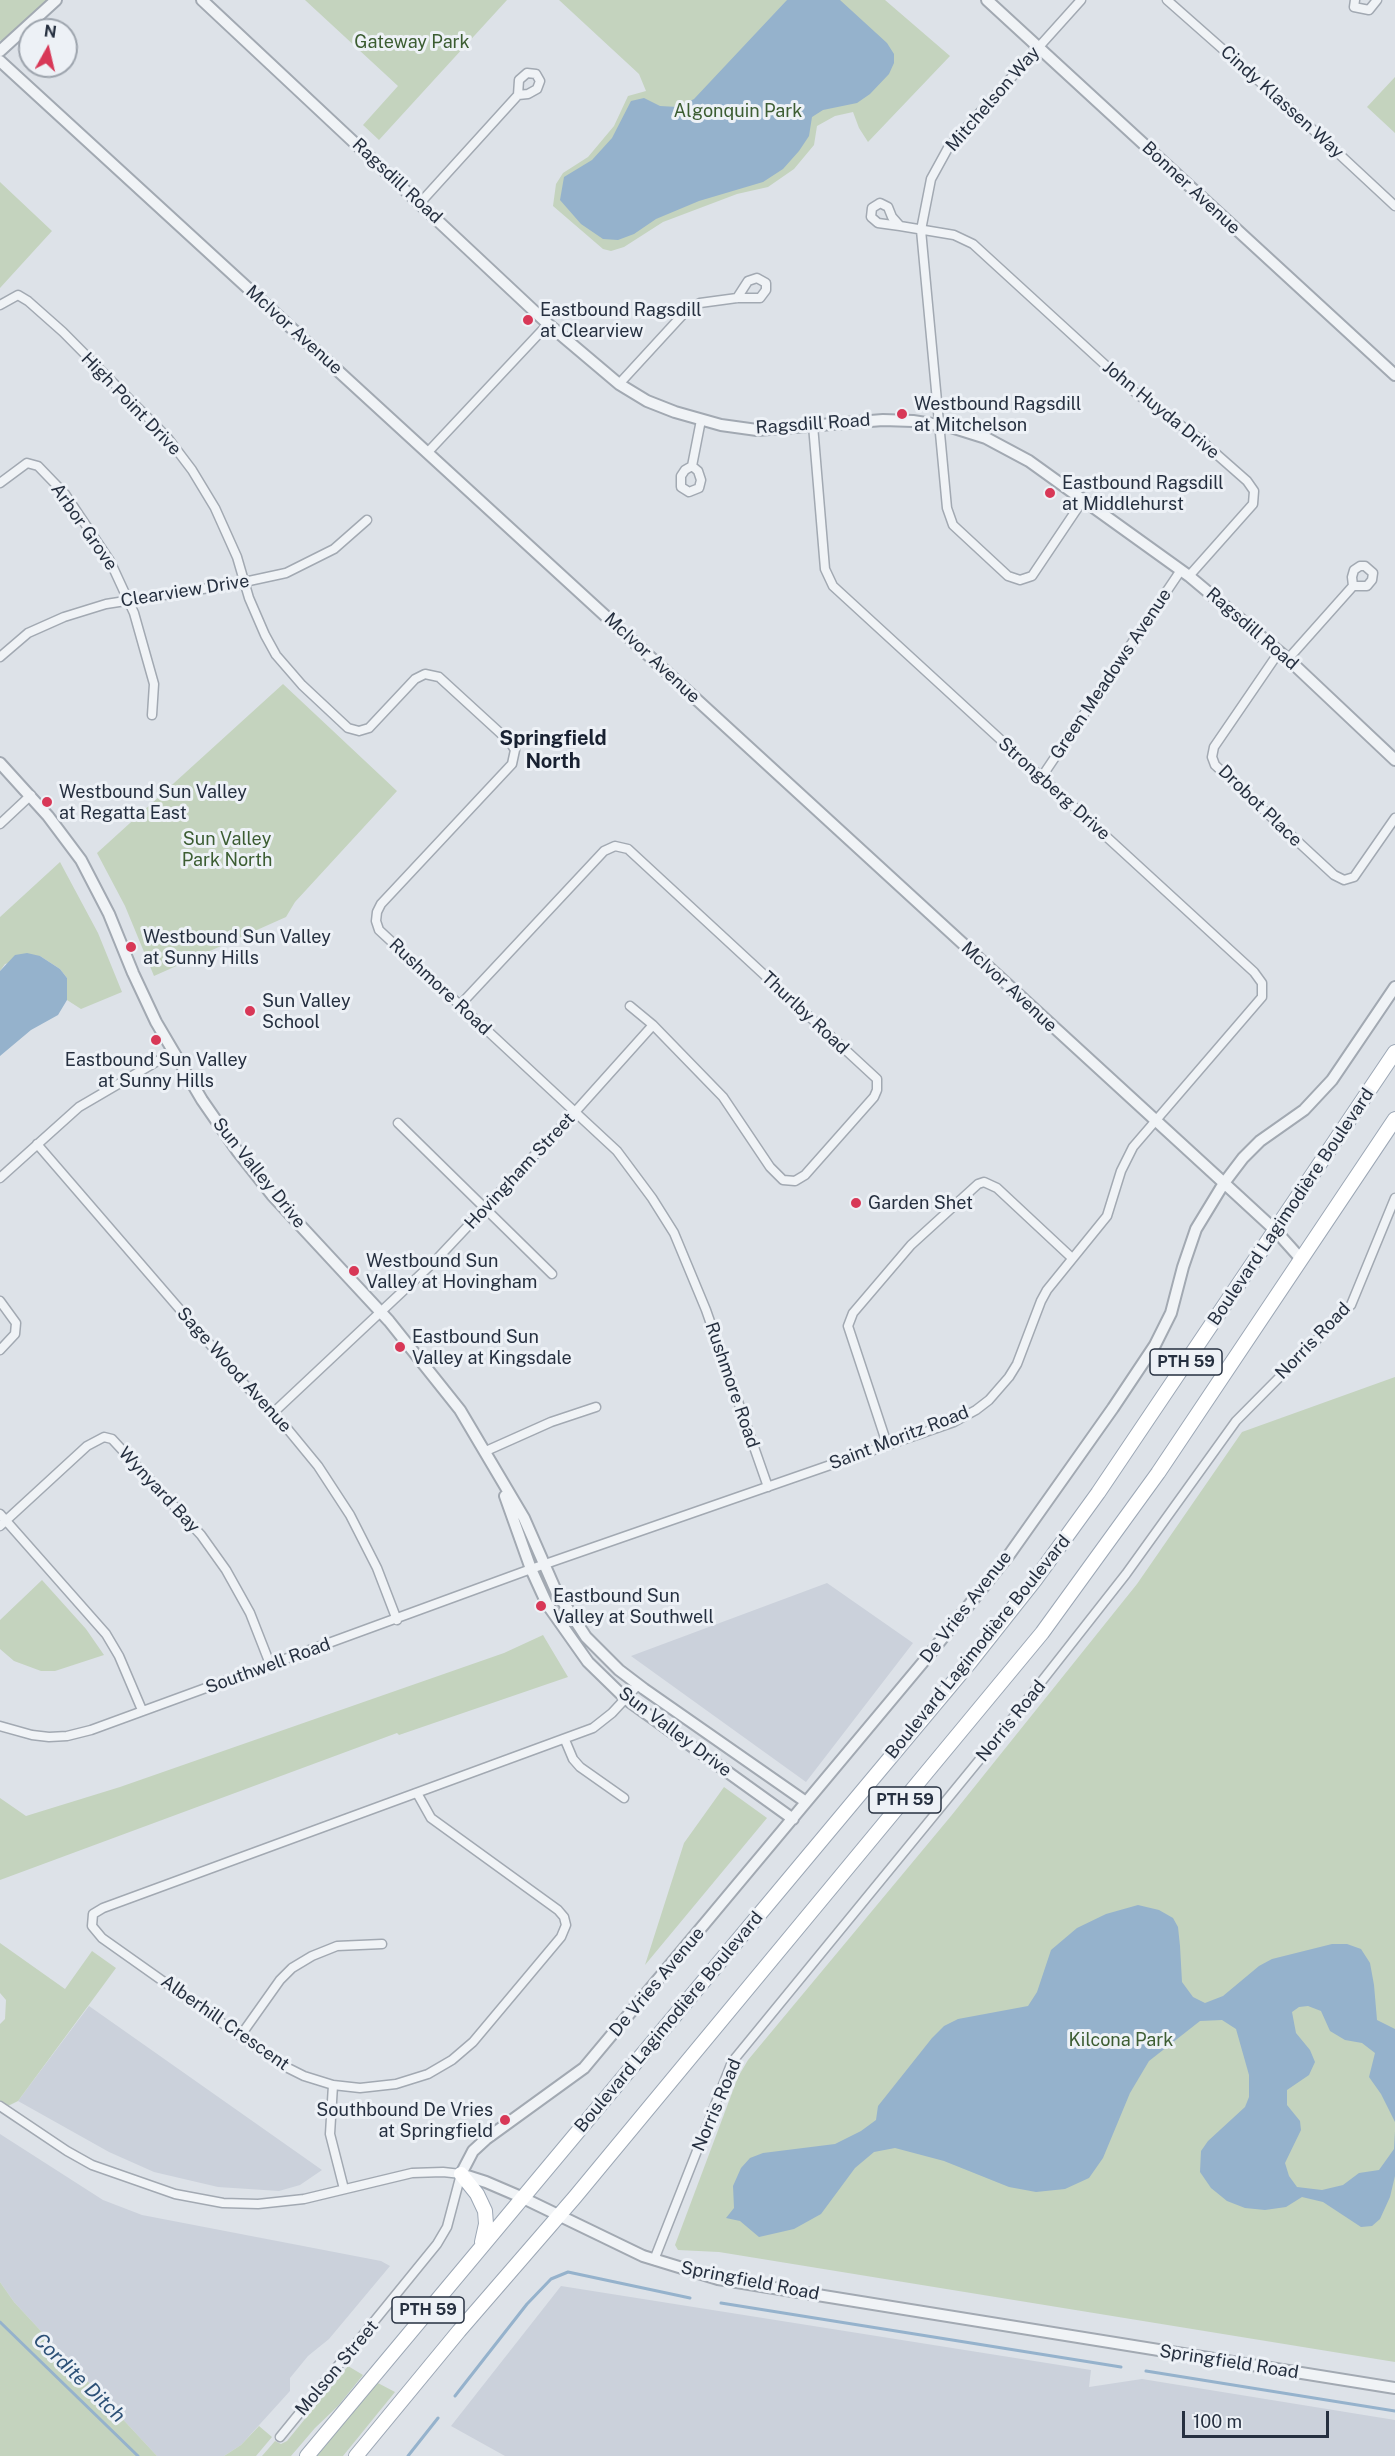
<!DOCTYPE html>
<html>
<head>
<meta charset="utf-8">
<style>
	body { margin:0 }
	#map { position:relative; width:1395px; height:2456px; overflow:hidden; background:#dde2e8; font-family:"Public Sans",sans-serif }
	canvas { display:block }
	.north { position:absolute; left:18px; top:18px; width:60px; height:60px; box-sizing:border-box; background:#edf1f6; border:2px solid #9da4ad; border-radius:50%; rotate:8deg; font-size:16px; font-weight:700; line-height:24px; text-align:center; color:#263040 }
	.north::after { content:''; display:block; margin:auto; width:21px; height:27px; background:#d83857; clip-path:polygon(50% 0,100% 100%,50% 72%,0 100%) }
	.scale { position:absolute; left:1182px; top:2411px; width:147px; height:27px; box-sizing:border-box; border:3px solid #263040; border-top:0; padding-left:8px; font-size:18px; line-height:21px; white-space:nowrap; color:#263040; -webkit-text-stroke:4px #edf1f6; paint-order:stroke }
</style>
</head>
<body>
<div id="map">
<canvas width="1395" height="2456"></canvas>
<div class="north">N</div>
<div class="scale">100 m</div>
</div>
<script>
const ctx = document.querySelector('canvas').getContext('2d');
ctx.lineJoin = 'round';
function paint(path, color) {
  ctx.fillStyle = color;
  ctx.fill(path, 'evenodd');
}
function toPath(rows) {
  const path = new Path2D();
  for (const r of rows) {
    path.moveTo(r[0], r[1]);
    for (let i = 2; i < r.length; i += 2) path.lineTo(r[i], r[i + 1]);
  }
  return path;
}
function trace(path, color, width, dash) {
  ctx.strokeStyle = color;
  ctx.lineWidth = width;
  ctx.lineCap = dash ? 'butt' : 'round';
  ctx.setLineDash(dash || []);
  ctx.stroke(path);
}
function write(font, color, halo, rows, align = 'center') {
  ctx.font = font + ' "Public Sans",sans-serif';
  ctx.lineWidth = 6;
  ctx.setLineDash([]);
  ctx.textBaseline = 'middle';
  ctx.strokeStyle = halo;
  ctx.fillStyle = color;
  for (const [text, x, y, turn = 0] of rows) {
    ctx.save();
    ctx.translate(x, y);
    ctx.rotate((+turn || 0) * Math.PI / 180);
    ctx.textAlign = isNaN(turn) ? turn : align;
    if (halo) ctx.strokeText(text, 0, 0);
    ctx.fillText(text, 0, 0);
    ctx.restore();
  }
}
paint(toPath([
	[827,1583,913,1643,806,1782,631,1656],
	[89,2006,322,2170,300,2185,279,2191,218,2187,154,2172,109,2152,18,2101],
	[0,2134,103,2200,142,2215,381,2261,390,2266,329,2339,308,2356,290,2378,290,2391,241,2445,224,2456,157,2456,14,2302,0,2282],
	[561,2286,1091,2370,1089,2387,1142,2379,1395,2420,1395,2456,505,2456,451,2426]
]), '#cbd1db');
paint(toPath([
	[0,0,48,0,2,42,0,40],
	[305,0,507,0,379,140,363,125,398,86],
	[559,0,885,0,950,56,868,142,859,128,853,112,835,116,817,126,814,145,794,169,768,187,737,194,663,222,624,247,611,251,603,249,553,206,556,184,563,173,588,157,614,126,628,96,646,91,639,74],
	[1395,77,1395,133,1367,107],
	[0,182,52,231,0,288],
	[283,684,397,791,295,902,286,917,154,976,125,906,97,853],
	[60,862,98,933,122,992,81,1009,67,1000,67,978,60,969,40,956,5,964,0,971,0,917],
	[1395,1377,1395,2362,719,2252,678,2250,675,2245,738,2077,748,2060,951,1816,1137,1584,1242,1432],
	[42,1580,86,1629,104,1655,55,1671,41,1671,14,1661,0,1649,0,1620],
	[543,1635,568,1677,399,1735,397,1733,0,1880,0,1798,26,1816,120,1787,504,1653],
	[724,1787,767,1818,645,1965,684,1843],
	[0,1943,65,1989,92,1951,116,1968,18,2101,0,2110,0,2024,5,2019,6,2000,0,1993],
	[0,2282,14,2302,157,2456,0,2456],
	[348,2366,363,2375,338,2406,315,2428,291,2456,262,2456,275,2441,281,2444,287,2441],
	[376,2382,395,2392,343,2456,317,2456],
	[259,2426,272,2437,256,2456,224,2456,241,2445]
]), '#c4d3be');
paint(toPath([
	[787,0,840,0,887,43,894,54,894,63,889,74,870,94,857,103,823,110,812,117,809,136,799,151,783,169,763,182,699,201,656,219,634,234,618,240,603,239,581,224,560,200,564,177,592,160,612,138,631,101,644,98,660,106,678,107,694,99],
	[27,953,40,956,60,969,67,978,67,1000,58,1015,31,1030,0,1056,0,971,15,955],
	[1138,1905,1159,1910,1173,1918,1178,1927,1180,1946,1182,1982,1193,1997,1205,2003,1223,1996,1259,1966,1272,1959,1332,1944,1347,1944,1361,1949,1370,1963,1374,1985,1377,2020,1395,2029,1395,2122,1381,2094,1369,2077,1375,2053,1362,2043,1345,2040,1330,2031,1321,2011,1308,2006,1299,2007,1292,2012,1296,2033,1310,2050,1315,2062,1309,2075,1287,2090,1287,2105,1300,2121,1301,2130,1285,2163,1289,2176,1297,2187,1322,2190,1343,2185,1359,2173,1379,2170,1394,2149,1395,2131,1395,2176,1390,2197,1380,2219,1372,2226,1361,2227,1323,2202,1302,2197,1286,2207,1265,2210,1245,2208,1227,2201,1211,2188,1200,2172,1201,2151,1208,2141,1245,2107,1249,2097,1249,2075,1236,2029,1222,2020,1200,2021,1149,2061,1130,2093,1103,2158,1089,2178,1065,2189,1036,2192,1009,2187,944,2161,895,2148,874,2152,855,2168,821,2214,794,2229,759,2237,740,2221,726,2218,734,2208,733,2186,741,2168,750,2158,763,2153,835,2144,861,2131,876,2120,878,2106,932,2038,944,2026,958,2019,1028,2006,1037,1992,1051,1950,1077,1928,1106,1914]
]), '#95b2cc');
trace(toPath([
	[721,2303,1121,2367],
	[0,2322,138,2456],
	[1146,2371,1395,2411],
	[455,2396,527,2304,551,2279,568,2272,690,2298],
	[408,2456,438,2418]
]), '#95b2cc', 3);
const minor = toPath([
	[1081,0,948,148,931,179,921,230,947,508,953,525,1008,576,1020,580,1032,576,1083,500],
	[1167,0,1295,113,1395,206],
	[1355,0,1354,7,1369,10,1377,0],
	[420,203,518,95,528,94,537,89,540,81,536,74,527,73,519,80,518,95],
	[900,226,878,223,871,217,872,208,880,203,888,207,892,217,900,226,954,235,973,244,1137,394,1197,437,1247,481,1254,491,1253,504,1189,576],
	[0,305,18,295,28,301,63,332,167,437,192,470,215,508,237,557,249,598,265,635,276,655,302,685,348,728,359,731,369,728,415,679,425,674,439,677,510,742,515,750,512,764,381,904,377,912,376,921,379,930,617,1151,652,1198,674,1233,706,1310,768,1487],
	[619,384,687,310,700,303,737,298,760,298,766,290,766,283,757,278,748,281,737,298],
	[428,452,548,324],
	[692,466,685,470,681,476,681,487,689,492,699,488,701,480,698,471,692,466,701,420],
	[0,483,27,463,38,466,65,494,110,561,134,613,154,684,152,715],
	[1279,652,1214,747,1212,757,1215,765,1334,875,1344,880,1354,877,1395,818],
	[0,657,28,633,64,617,106,604,235,584,286,573,334,549,367,520],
	[1288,659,1353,586,1352,577,1354,570,1360,566,1365,566,1373,573,1372,580,1367,586,1353,586],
	[1041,778,1181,570],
	[0,824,31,795],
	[460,1005,604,851,615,846,628,849,877,1079,877,1090,874,1097,805,1175,795,1181,783,1180,770,1167,723,1097,653,1025,630,1006],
	[398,1123,552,1274],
	[37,1144,246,1386,281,1421,318,1466,350,1515,377,1568,397,1620],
	[0,1178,79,1107,173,1052],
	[0,1301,16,1323,15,1334,0,1350],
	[273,1413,436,1260,575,1112,653,1025],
	[887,1444,848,1326,853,1313,911,1245,978,1184,984,1182,997,1188,1072,1258],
	[486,1451,551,1422,596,1407],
	[0,1514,106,1634,119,1656,142,1710],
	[0,1526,87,1446,104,1437,112,1439,201,1535,226,1570,250,1613,270,1664],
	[0,1726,32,1735,49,1737,67,1736,91,1730,531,1569,954,1422,976,1410,989,1400,1009,1377,1017,1364,1041,1301,1047,1290,1107,1216,1121,1171,1133,1147,1262,997,1262,983,1254,972,833,586,825,569,813,425],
	[565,1740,573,1759,580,1767,624,1798],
	[417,1793,431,1818,558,1910,564,1917,566,1925,561,1937,473,2042,452,2060,428,2074,396,2084,360,2088,333,2085,304,2076,280,2064,102,1938,92,1926,93,1914,103,1908,593,1728,612,1713,638,1685],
	[241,2035,280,1980,292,1968,312,1956,337,1946,382,1944],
	[333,2085,330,2134,344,2189],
	[0,2106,67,2151,92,2165,175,2194,223,2203,258,2204,304,2199,412,2173,443,2172,461,2174,447,2227,437,2244,280,2437],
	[654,2260,732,2062,994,1742,1126,1574,1236,1421,1351,1305,1395,1198]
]);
const tertiary = toPath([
	[202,0,548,324,619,384,647,401,675,412,721,425,757,430,883,420,913,421,951,427,986,438,1029,461,1189,576,1288,659,1395,760],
	[987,0,1395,375],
	[0,51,56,0],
	[0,61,1224,1183,1275,1230,1301,1259],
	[0,763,48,816,81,860,109,914,133,973,156,1022,202,1100,238,1152,272,1195,389,1321,460,1410,524,1518,556,1591,586,1637,619,1670,644,1689,806,1802],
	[1395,987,1332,1080,1304,1110,1260,1141,1243,1158,1224,1183,1196,1229,1183,1267,1171,1313,1155,1345,1113,1408,1009,1555,929,1655,584,2068,486,2139,473,2151,461,2174,486,2182,521,2197,643,2256,718,2279,1395,2388],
	[505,1496,531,1569,547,1604,588,1662,626,1699,793,1819]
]);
const primary = toPath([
	[461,2174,477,2194,485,2211,486,2224,482,2242],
	[307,2456,971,1661,1035,1580,1098,1493,1395,1052],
	[356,2456,459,2331,575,2197,1042,1633,1158,1473,1395,1119]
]);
trace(minor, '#a2a9b2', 11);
trace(tertiary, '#a2a9b2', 14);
trace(primary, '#9ca7b5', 16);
trace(minor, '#f0f3f6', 8);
trace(tertiary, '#f0f3f6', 10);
trace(primary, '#fff', 14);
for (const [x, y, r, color] of [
	[528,320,6,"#d83857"],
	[902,414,6,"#d83857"],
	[1050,493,6,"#d83857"],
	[47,802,6,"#d83857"],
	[131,947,6,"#d83857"],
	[250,1011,6,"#d83857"],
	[156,1040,6,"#d83857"],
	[856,1203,6,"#d83857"],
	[354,1271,6,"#d83857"],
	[400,1347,6,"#d83857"],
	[541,1606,6,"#d83857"],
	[505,2120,6,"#d83857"]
]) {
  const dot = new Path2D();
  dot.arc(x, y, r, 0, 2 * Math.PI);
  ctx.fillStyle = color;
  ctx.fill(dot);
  trace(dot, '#edf1f6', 2);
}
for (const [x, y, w] of [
	[1186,1362,72],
	[905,1800,72],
	[428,2310,72]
]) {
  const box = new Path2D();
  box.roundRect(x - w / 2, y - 13, w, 26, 4.5);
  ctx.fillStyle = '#edf1f6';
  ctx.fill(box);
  trace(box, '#263040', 1.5);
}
write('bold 16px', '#263040', null, [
	["PTH 59",1186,1362],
	["PTH 59",905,1800],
	["PTH 59",428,2310]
]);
write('18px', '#3c5d32', '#edf1f6', [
	["Gateway Park",412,42],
	["Algonquin Park",738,111],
	["Sun Valley",227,839],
	["Park North",227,860],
	["Kilcona Park",1121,2040]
]);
write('18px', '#263040', '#edf1f6', [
	["Mitchelson Way",993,99,-49],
	["Cindy Klassen Way",1282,102,42],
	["Ragsdill Road",397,181,43],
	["Bonner Avenue",1191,188,43],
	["McIvor Avenue",294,330,42],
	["High Point Drive",131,404,46],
	["John Huyda Drive",1161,410,39],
	["Ragsdill Road",813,424,-4],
	["Arbor Grove",84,527,55],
	["Clearview Drive",185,591,-9],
	["Ragsdill Road",1252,629,41],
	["McIvor Avenue",652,658,43],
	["Green Meadows Avenue",1111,674,-56],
	["Strongberg Drive",1054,789,42],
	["Drobot Place",1260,806,44],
	["Rushmore Road",440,987,43],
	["McIvor Avenue",1009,987,43],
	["Thurlby Road",805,1013,43],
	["Hovingham Street",520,1171,-47],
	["Sun Valley Drive",259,1173,51],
	["Boulevard Lagimodière Boulevard",1291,1207,-56],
	["Norris Road",1313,1341,-46],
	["Sage Wood Avenue",234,1370,48],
	["Rushmore Road",732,1385,71],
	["Saint Moritz Road",899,1438,-21],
	["Wynyard Bay",159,1490,47],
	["De Vries Avenue",966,1607,-52],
	["Boulevard Lagimodière Boulevard",978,1647,-51],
	["Southwell Road",268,1666,-20],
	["Norris Road",1011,1721,-51],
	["Sun Valley Drive",675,1732,37],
	["De Vries Avenue",657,1982,-50],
	["Boulevard Lagimodière Boulevard",669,2022,-50],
	["Alberhill Crescent",225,2023,35],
	["Norris Road",717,2105,-67],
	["Springfield Road",750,2281,11],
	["Springfield Road",1229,2362,9],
	["Molson Street",337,2368,-50]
]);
write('18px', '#263040', '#edf1f6', [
	["Eastbound Ragsdill",540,310],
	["at Clearview",540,331],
	["Westbound Ragsdill",914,404],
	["at Mitchelson",914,425],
	["Eastbound Ragsdill",1062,483],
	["at Middlehurst",1062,504],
	["Westbound Sun Valley",59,792],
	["at Regatta East",59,813],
	["Westbound Sun Valley",143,937],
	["at Sunny Hills",143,958],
	["Sun Valley",262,1001],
	["School",262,1022],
	["Eastbound Sun Valley",156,1060,"center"],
	["at Sunny Hills",156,1081,"center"],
	["Garden Shet",868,1203],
	["Westbound Sun",366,1261],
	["Valley at Hovingham",366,1282],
	["Eastbound Sun",412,1337],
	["Valley at Kingsdale",412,1358],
	["Eastbound Sun",553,1596],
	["Valley at Southwell",553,1617],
	["Southbound De Vries",493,2110,"right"],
	["at Springfield",493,2131,"right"]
], 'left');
write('bold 20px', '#182131', '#edf1f6', [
	["Springfield",553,739],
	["North",553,762]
]);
write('italic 20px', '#2d5177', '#edf1f6', [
	["Cordite Ditch",79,2378,44]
]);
</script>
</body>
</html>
